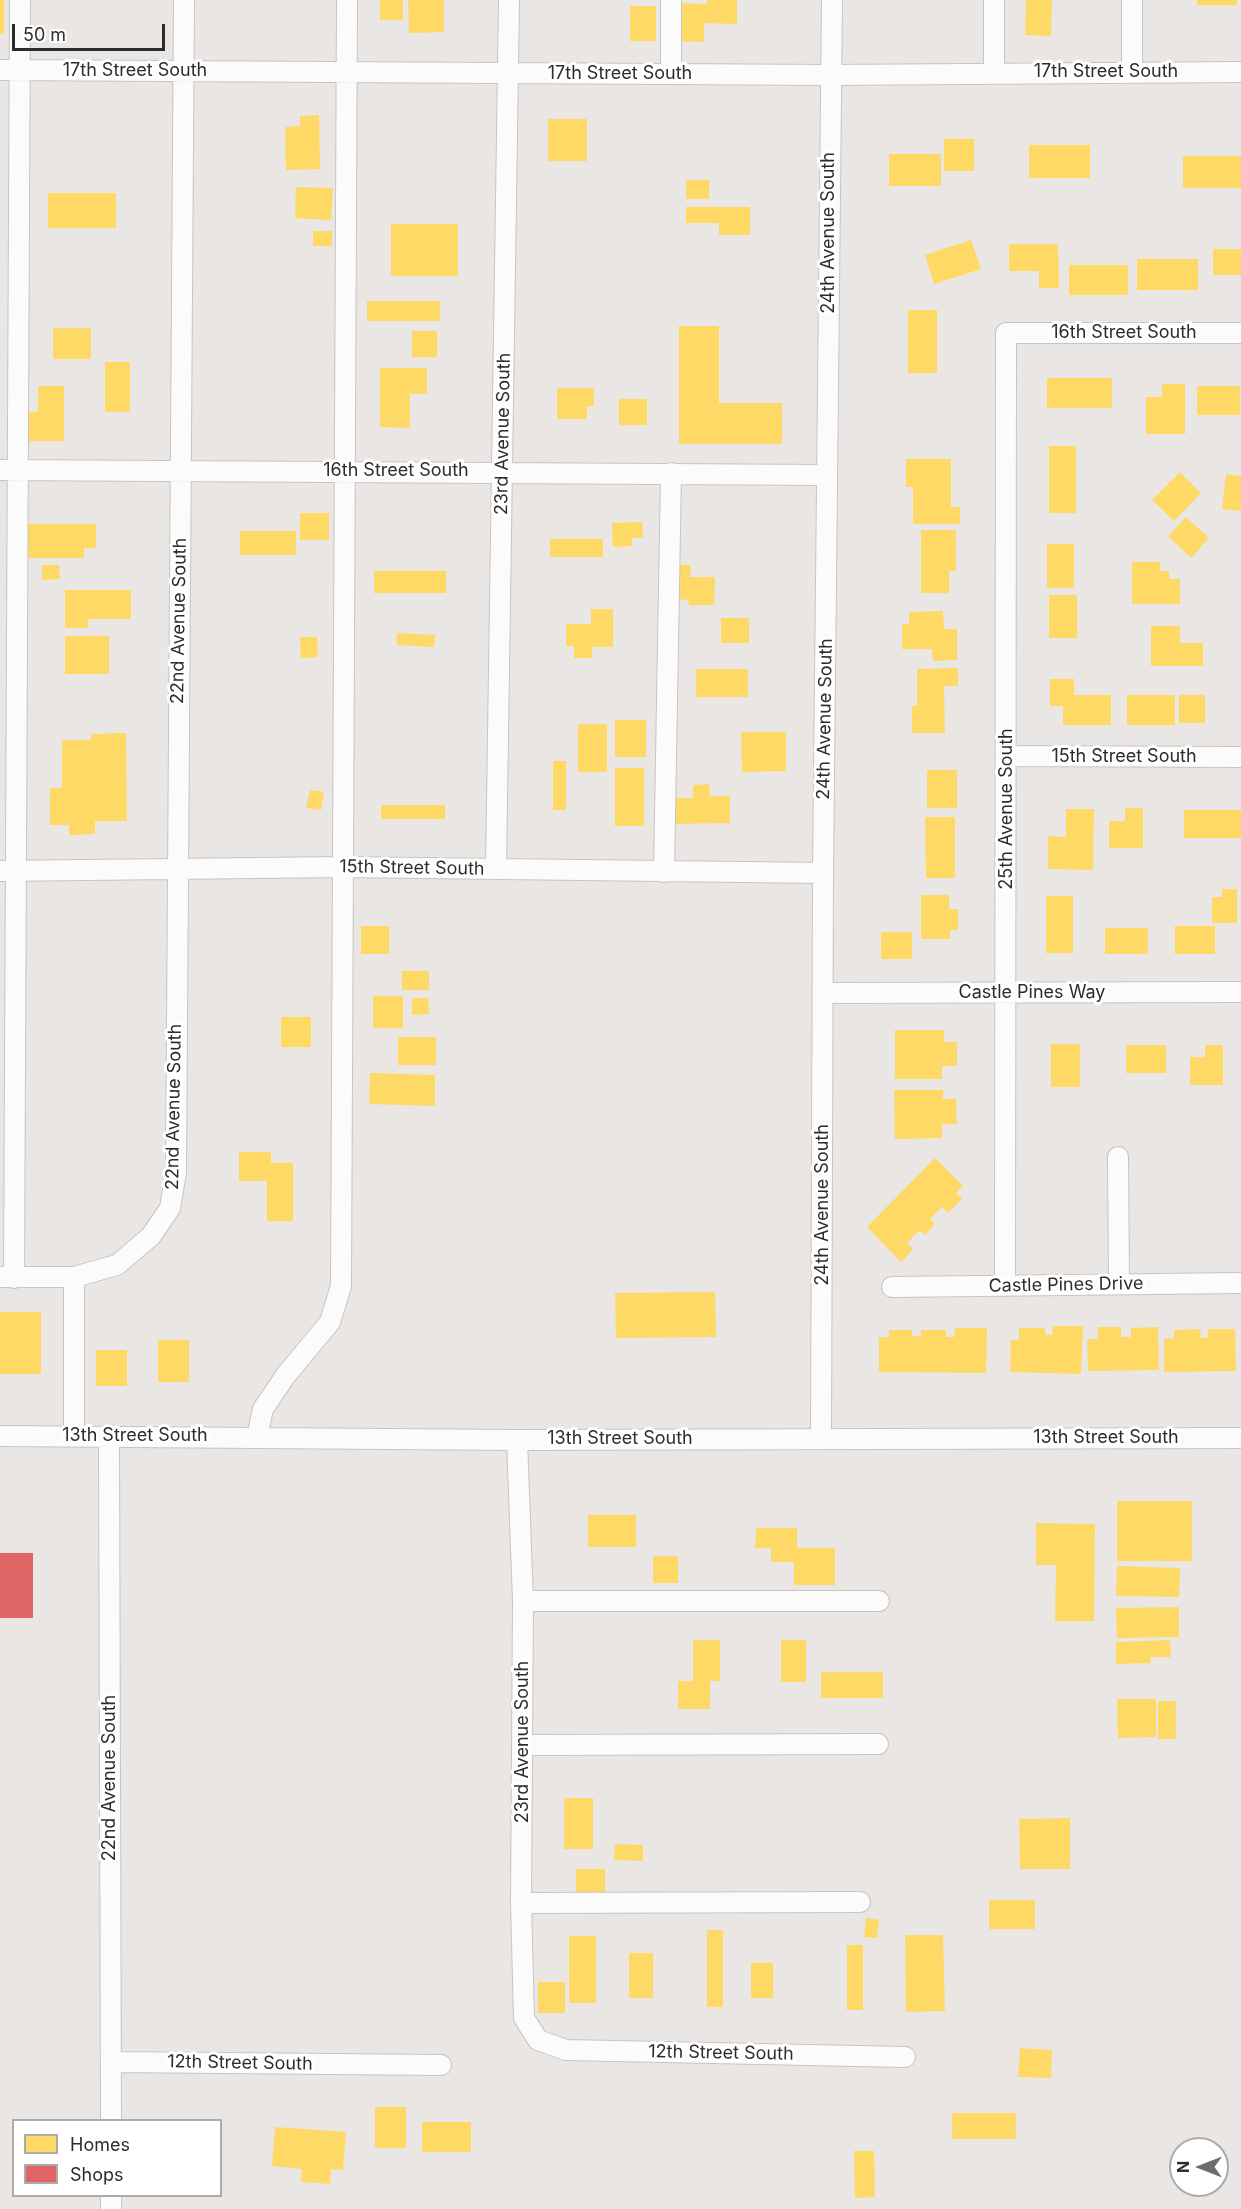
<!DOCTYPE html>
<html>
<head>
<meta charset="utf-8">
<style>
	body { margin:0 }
	#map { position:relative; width:1241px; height:2209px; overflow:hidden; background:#eae6e3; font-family:Inter,sans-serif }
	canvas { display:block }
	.legend { position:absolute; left:12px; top:2119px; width:210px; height:78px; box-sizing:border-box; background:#fff; border:2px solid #ababab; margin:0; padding:8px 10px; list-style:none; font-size:18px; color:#2c2c2c }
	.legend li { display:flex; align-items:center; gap:12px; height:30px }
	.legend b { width:30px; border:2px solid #ababab }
	.north { position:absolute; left:1169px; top:2137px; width:60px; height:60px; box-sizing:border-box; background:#fff; border:2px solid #ababab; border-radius:50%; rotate:270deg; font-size:16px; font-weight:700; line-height:24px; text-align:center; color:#2c2c2c }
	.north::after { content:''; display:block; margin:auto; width:21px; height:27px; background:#6e6d6c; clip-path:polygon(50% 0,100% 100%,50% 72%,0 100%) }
	.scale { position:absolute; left:12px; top:24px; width:153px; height:27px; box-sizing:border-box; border:3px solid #2c2c2c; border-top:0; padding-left:8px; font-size:18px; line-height:21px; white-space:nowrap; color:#2c2c2c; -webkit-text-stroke:4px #fff; paint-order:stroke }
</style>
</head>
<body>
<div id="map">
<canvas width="1241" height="2209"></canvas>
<ul class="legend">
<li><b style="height:16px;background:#ffd966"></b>Homes</li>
<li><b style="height:16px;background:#e06666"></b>Shops</li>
</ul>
<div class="north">N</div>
<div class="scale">50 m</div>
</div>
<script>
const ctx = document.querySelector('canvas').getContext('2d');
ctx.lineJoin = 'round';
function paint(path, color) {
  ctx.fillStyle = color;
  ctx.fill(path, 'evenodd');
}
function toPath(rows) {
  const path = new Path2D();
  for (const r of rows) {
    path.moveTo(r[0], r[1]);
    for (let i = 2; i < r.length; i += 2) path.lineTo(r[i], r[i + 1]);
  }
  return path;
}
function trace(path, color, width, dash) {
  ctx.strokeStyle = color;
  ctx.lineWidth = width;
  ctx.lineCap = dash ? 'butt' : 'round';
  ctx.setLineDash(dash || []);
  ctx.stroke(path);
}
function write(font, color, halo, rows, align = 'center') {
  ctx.font = font + ' Inter,sans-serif';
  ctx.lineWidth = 6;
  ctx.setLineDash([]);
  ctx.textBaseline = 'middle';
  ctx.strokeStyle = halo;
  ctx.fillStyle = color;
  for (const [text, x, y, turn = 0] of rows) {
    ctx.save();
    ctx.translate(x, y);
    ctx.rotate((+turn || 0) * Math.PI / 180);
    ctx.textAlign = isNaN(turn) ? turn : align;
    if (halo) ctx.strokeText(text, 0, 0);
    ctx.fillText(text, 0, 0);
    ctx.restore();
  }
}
paint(toPath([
	[0,0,4,0,4,34,0,34],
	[380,0,403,0,403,20,380,20],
	[408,0,444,0,444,32,409,33],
	[707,0,737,0,737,24,704,23,704,42,676,41,678,3,707,4],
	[1026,0,1052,0,1051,36,1025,35],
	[1197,0,1237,0,1237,5,1197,5],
	[630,6,656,6,656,41,630,41],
	[319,115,320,169,286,170,285,127,300,126,300,116],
	[548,119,587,119,587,161,548,161],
	[944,139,974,139,974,171,944,171],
	[1029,145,1090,145,1090,178,1029,178],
	[889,154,941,154,941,186,889,186],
	[1183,156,1241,156,1241,188,1183,188],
	[686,180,709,180,709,199,686,199],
	[296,187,333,188,331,220,295,218],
	[48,193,116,193,116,228,48,228],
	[686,207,750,207,750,235,719,235,719,223,686,223],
	[391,224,458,224,458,276,391,276],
	[313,231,332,231,332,246,313,246],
	[971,240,981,269,934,284,925,255],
	[1009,244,1058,244,1059,288,1039,288,1039,271,1009,271],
	[1213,249,1241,249,1241,275,1213,275],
	[1137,259,1198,259,1198,290,1137,290],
	[1069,265,1128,265,1128,295,1069,295],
	[367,301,440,301,440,321,367,321],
	[908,310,937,310,937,373,908,373],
	[679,326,719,326,719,403,782,403,782,444,679,444],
	[53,328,91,328,91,359,53,359],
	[412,331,437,331,437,357,412,357],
	[105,362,130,362,130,412,105,412],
	[380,368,427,368,427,394,410,394,410,428,380,427],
	[1047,378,1112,378,1112,408,1047,408],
	[1162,384,1185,384,1185,434,1146,434,1146,397,1162,397],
	[38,386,64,386,64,441,25,441,25,412,38,412],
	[1197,386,1240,386,1240,415,1197,415],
	[557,388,594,388,594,406,587,406,587,419,557,419],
	[619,399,647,399,647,425,619,425],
	[1049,446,1076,446,1076,513,1049,513],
	[906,459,951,459,951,507,960,507,960,524,913,524,913,487,906,487],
	[1180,472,1201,493,1174,521,1152,500],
	[1226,474,1241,476,1241,511,1222,509],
	[300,513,329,513,329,540,300,540],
	[1186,517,1209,538,1191,558,1168,536],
	[642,522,643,538,632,538,632,546,613,547,612,523],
	[25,524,96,524,96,548,84,548,84,558,25,558],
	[921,530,956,530,956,571,949,571,949,593,921,593],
	[240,531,296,531,296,555,240,555],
	[550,539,603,539,603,557,550,557],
	[1047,544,1074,544,1074,588,1047,588],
	[1132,562,1160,562,1160,571,1169,571,1169,579,1180,579,1180,604,1132,604],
	[42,565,59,565,60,579,42,580],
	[677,565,691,565,690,577,715,577,714,605,688,605,689,600,676,599],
	[374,571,446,571,446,593,374,593],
	[65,590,131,590,131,619,88,619,88,628,65,628],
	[1049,595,1077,595,1077,638,1049,638],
	[591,609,613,609,613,647,592,647,592,658,574,658,574,646,566,646,566,624,591,624],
	[943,611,944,629,957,629,957,660,933,661,932,649,902,649,902,624,909,624,909,612],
	[721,618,749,618,749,643,721,643],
	[1151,626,1180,626,1180,643,1203,643,1203,666,1151,666],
	[397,633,435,635,434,647,397,645],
	[65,636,109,636,109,674,65,674],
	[300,637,317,637,318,657,301,658],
	[958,668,958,686,944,686,945,733,912,733,912,706,917,706,917,669],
	[696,669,748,669,748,697,696,697],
	[1050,679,1074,679,1074,695,1111,695,1111,725,1063,725,1063,706,1050,706],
	[1127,695,1175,695,1175,725,1127,725],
	[1179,695,1205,695,1205,723,1179,723],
	[615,720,646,720,646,757,615,757],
	[578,724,607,724,607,772,578,772],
	[741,732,786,732,786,771,742,772],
	[126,733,127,821,95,821,95,834,69,835,69,825,50,825,50,788,62,788,62,740,91,740,91,734],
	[553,761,566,761,566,810,553,810],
	[615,768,644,768,644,826,615,826],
	[927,770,957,770,957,808,927,808],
	[709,784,710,796,730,796,730,823,673,824,673,798,693,798,693,785],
	[310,790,324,792,321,810,306,808],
	[381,805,445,805,445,819,381,819],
	[1125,808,1143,808,1143,848,1109,848,1109,821,1125,821],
	[1066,809,1094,809,1093,870,1048,869,1048,836,1066,837],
	[1184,810,1241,810,1241,838,1184,838],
	[925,817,955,817,955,878,926,878],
	[1222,889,1237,889,1237,923,1212,923,1212,897,1222,897],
	[921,895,949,895,949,909,958,909,958,930,950,930,950,939,921,939],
	[1046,896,1073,896,1073,953,1046,953],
	[361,926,389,926,389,954,361,954],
	[1175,926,1215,926,1215,954,1175,954],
	[1105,928,1148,928,1148,954,1105,954],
	[881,932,912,932,912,959,881,959],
	[402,971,429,971,429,990,402,990],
	[373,996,403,996,403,1028,373,1028],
	[412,998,428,998,429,1014,412,1015],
	[281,1017,311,1017,311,1047,281,1047],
	[895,1030,944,1030,944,1042,957,1042,957,1066,942,1066,942,1079,895,1079],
	[398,1037,436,1037,436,1065,398,1065],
	[1051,1044,1080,1044,1080,1087,1051,1087],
	[1126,1045,1166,1045,1166,1073,1126,1073],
	[1205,1045,1223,1045,1223,1085,1190,1085,1190,1057,1205,1057],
	[370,1073,435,1075,435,1106,369,1104],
	[894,1090,943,1090,943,1099,956,1099,957,1124,942,1124,942,1138,895,1139],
	[239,1152,271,1152,271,1163,293,1163,293,1221,267,1221,267,1181,239,1181],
	[935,1158,963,1186,956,1193,962,1199,948,1213,942,1207,930,1219,935,1224,925,1235,920,1230,907,1243,913,1249,901,1262,867,1227],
	[715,1292,716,1337,616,1338,615,1293],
	[0,1312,41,1312,41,1374,0,1374],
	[1053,1326,1083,1326,1081,1374,1010,1372,1011,1340,1019,1340,1019,1328,1045,1328,1045,1335,1052,1335],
	[1098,1327,1121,1327,1121,1337,1131,1337,1131,1328,1158,1327,1159,1370,1088,1371,1087,1339,1098,1339],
	[955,1328,987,1328,986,1373,879,1372,879,1337,889,1337,889,1330,912,1330,912,1336,921,1336,921,1330,946,1330,946,1337,954,1337],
	[1200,1329,1201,1338,1208,1338,1208,1329,1235,1329,1236,1371,1164,1372,1164,1339,1174,1338,1174,1330],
	[158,1340,189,1340,189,1382,158,1382],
	[96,1350,127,1350,127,1386,96,1386],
	[1117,1501,1192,1501,1192,1561,1117,1561],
	[588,1515,636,1515,636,1547,588,1547],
	[1036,1523,1095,1524,1094,1621,1055,1621,1056,1565,1036,1565],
	[756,1528,797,1528,797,1548,835,1548,835,1585,794,1585,794,1562,771,1562,771,1548,755,1548],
	[653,1556,678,1556,678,1583,653,1583],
	[1117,1566,1180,1568,1179,1597,1116,1596],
	[1179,1607,1179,1637,1117,1638,1116,1608],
	[693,1640,720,1640,720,1681,710,1681,710,1709,678,1709,678,1681,693,1681],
	[781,1640,806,1640,806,1682,781,1682],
	[1170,1640,1171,1657,1150,1657,1151,1663,1116,1664,1116,1642],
	[821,1672,883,1672,883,1698,821,1698],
	[1117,1699,1156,1699,1156,1737,1118,1738],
	[1158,1701,1176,1701,1176,1739,1158,1739],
	[564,1798,593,1798,593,1849,564,1849],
	[1070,1818,1070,1869,1020,1869,1019,1819],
	[615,1844,643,1845,643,1861,614,1860],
	[576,1869,605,1869,605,1895,576,1895],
	[989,1900,1035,1900,1035,1929,989,1929],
	[866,1918,879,1920,877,1938,864,1937],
	[707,1930,723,1930,723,2007,707,2007],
	[905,1935,943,1935,945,2011,906,2012],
	[569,1936,596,1936,596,2003,569,2003],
	[847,1945,863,1945,863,2010,847,2010],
	[629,1953,653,1953,653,1998,629,1998],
	[751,1963,773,1963,773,1998,751,1998],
	[538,1982,565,1982,565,2013,538,2013],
	[1020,2048,1052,2050,1051,2078,1018,2077],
	[375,2107,406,2107,406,2148,375,2148],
	[952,2113,1016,2113,1016,2139,952,2139],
	[422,2122,471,2122,471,2152,422,2152],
	[275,2127,346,2132,343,2170,331,2169,330,2184,301,2182,302,2169,272,2166],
	[854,2151,874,2151,875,2197,855,2198]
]), '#ffd966');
paint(toPath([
	[0,1553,33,1553,33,1618,0,1618]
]), '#e06666');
const minor = toPath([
	[0,70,830,75,1241,72],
	[994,72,994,0],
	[1132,72,1132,0],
	[671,74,671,0],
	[0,470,827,475],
	[1007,756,1241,757],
	[496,869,509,0],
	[0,871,341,867,823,873],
	[664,872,671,473],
	[824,993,1241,992],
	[1118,1157,1119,1284],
	[0,1277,74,1277,117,1265,151,1236,170,1208,176,1172,184,0],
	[74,1277,74,1436],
	[14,1278,20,0],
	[1005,1286,1006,333,1241,333],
	[892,1287,1241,1283],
	[109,1435,111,2120],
	[0,1436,517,1440,1241,1438],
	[257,1437,263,1409,286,1375,330,1322,341,1286,347,0],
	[821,1438,823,873,832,0],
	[517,1440,523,1601,521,1903,524,2018,538,2040,566,2050,905,2057],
	[523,1601,879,1601],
	[523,1745,878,1744],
	[521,1903,860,1902],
	[111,2062,441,2065],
	[111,2196,111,2209]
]);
trace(minor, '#c6c5c5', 22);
trace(minor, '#fcfbfb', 20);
write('18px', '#2c2c2c', '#fff', [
	["17th Street South",135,71],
	["17th Street South",1106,72],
	["17th Street South",620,74],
	["24th Avenue South",829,233,-90],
	["16th Street South",1124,333],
	["23rd Avenue South",503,434,-89],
	["16th Street South",396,471],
	["22nd Avenue South",179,621,-89],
	["24th Avenue South",825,719,-89],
	["15th Street South",1124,757],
	["25th Avenue South",1007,809,-90],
	["15th Street South",412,868,1],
	["Castle Pines Way",1032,993],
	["22nd Avenue South",174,1107,-89],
	["24th Avenue South",823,1205,-90],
	["Castle Pines Drive",1066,1285,-1],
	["13th Street South",135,1436],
	["13th Street South",1106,1438],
	["13th Street South",620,1439],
	["23rd Avenue South",523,1742,-90],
	["22nd Avenue South",110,1778,-90],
	["12th Street South",721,2053,1],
	["12th Street South",240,2063,1]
]);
</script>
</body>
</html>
